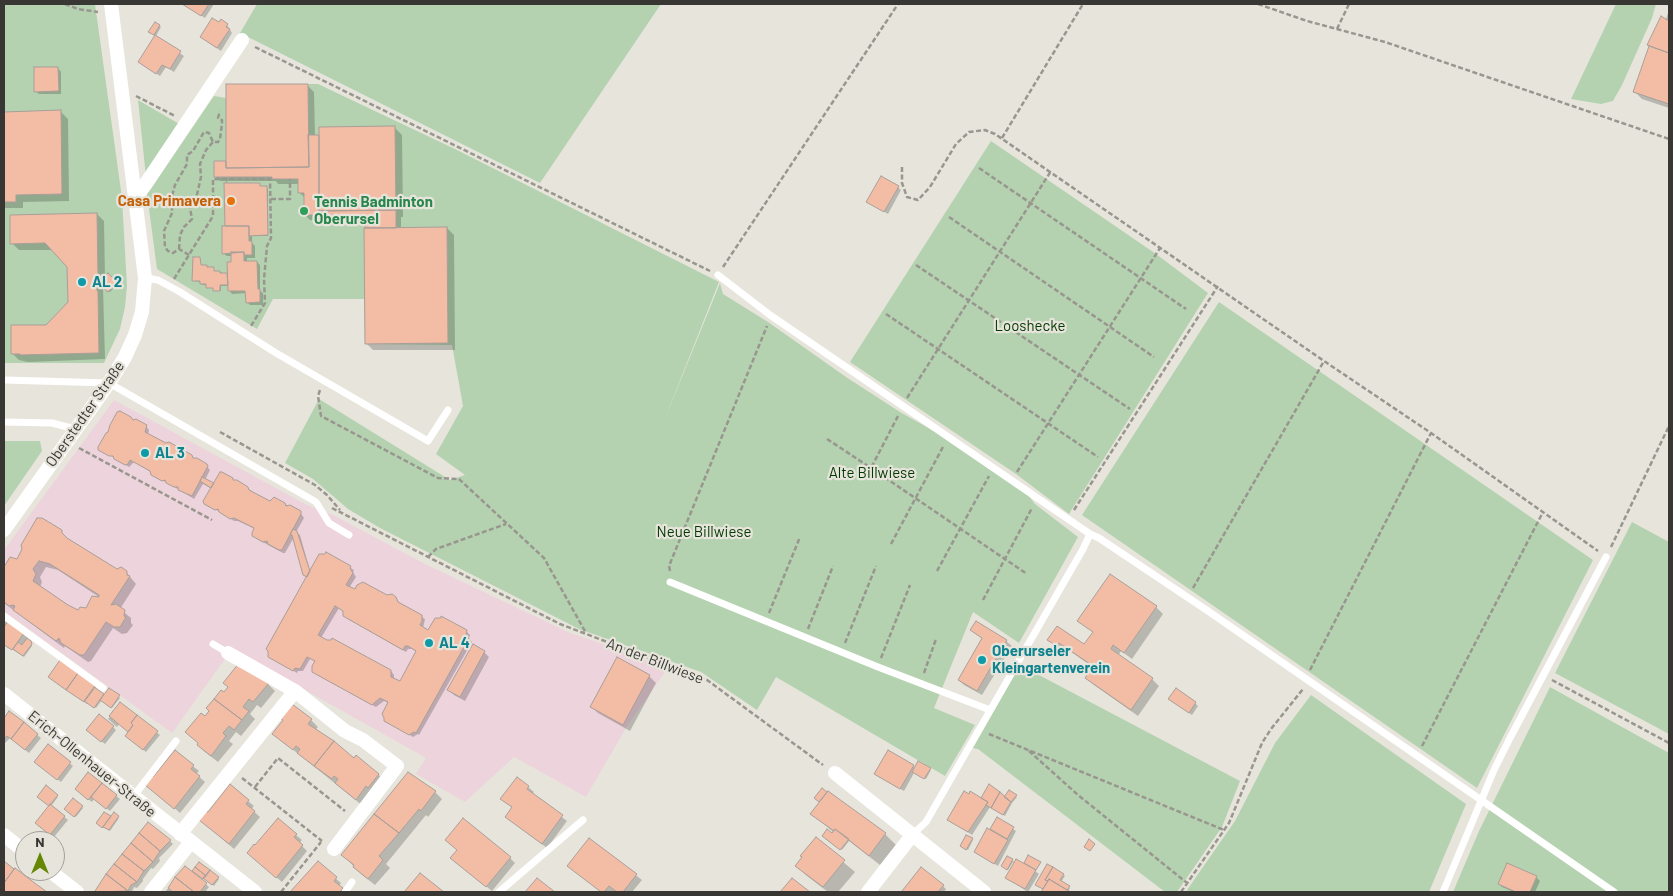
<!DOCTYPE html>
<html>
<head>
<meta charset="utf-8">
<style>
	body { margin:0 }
	#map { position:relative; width:1673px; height:896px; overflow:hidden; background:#e7e5db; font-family:Barlow,sans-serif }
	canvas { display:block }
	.frame { position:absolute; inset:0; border:5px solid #383733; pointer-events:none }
	.north { position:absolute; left:15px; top:831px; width:50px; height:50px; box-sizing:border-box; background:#e7e5db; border:1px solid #a19f98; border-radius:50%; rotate:0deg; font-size:14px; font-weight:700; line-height:20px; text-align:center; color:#383733 }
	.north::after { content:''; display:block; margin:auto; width:18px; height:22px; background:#658704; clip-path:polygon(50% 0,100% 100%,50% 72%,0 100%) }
</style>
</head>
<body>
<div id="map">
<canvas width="1673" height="896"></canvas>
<div class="frame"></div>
<div class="north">N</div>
</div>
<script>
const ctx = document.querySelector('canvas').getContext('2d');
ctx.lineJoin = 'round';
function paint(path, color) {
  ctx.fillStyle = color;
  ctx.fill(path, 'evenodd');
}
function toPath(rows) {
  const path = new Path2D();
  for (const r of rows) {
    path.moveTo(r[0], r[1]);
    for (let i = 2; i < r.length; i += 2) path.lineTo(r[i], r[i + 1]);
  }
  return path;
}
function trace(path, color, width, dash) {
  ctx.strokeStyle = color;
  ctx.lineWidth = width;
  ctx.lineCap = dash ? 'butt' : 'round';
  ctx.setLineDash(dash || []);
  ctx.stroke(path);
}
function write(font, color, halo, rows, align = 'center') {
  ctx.font = font + ' Barlow,sans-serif';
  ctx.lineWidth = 4.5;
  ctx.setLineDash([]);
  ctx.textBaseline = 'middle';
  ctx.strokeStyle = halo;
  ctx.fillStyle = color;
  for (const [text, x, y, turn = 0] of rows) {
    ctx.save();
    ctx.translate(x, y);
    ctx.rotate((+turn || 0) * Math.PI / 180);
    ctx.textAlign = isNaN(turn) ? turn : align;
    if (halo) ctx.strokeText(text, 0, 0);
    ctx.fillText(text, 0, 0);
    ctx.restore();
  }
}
paint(toPath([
	[114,400,309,506,333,515,423,563,570,633,615,648,667,669,626,728,586,797,514,757,465,802,416,774,426,758,232,649,172,733,4,611,4,550]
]), '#edd3db');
paint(toPath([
	[4,4,95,4,122,198,127,286,125,307,120,329,104,363,4,363],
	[257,4,661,4,540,183,240,33],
	[1616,4,1656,4,1652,18,1622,85,1613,101,1601,104,1571,99],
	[226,84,318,84,455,149,719,282,662,426,720,283,723,294,768,322,846,377,900,412,941,435,1028,495,1035,504,1078,537,1019,643,973,612,934,708,975,725,945,776,776,677,757,710,701,672,579,629,380,528,348,509,313,479,285,463,319,399,450,480,465,475,436,454,463,406,452,345,365,344,364,299,273,299,257,329,157,269,147,194,214,96,226,98],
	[138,100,181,125,146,177],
	[991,141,1156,254,1208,293,1069,514,1016,474,850,362],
	[1219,302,1593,560,1477,788,1082,515],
	[4,441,40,441,42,451,4,506],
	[1632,522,1669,542,1669,734,1555,673],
	[1020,665,1240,781,1222,827,1177,892,1165,892,978,749,973,748],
	[1550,687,1669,753,1669,892,1453,892,1479,831],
	[1311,695,1466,804,1429,892,1190,892,1187,890,1235,821,1275,743]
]), '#b4d2b0');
paint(toPath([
	[183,4,214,4,205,18],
	[1669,10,1669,108,1642,99,1635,92,1650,46,1649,45,1662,18,1666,19],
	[155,23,161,27,156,36,151,33],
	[219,24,227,25,232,33,221,51,205,40],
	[156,37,184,56,174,72,166,67,160,76,143,65],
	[58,68,61,72,61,94,39,94,35,91],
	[307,85,314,92,315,137,395,128,402,135,403,217,401,217,401,229,447,228,454,235,455,350,373,350,366,343,366,219,310,220,305,215,304,197,299,192,299,184,278,184,276,181,227,181,227,184,259,184,261,188,268,189,268,236,252,236,252,243,255,246,255,258,247,258,247,262,257,262,260,265,260,291,263,293,263,305,250,305,247,302,247,293,232,294,229,290,229,286,221,286,221,291,215,291,214,288,209,288,207,285,202,285,201,282,193,281,200,258,201,266,207,266,213,269,214,272,220,272,229,276,232,263,232,256,227,256,223,253,226,227,226,181,220,181,215,176,226,163],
	[61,112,68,119,69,201,23,202,23,208,4,208,4,113],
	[898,187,901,190,888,214,868,202],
	[97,214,104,221,105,278,108,275,117,284,110,292,103,287,105,359,28,362,19,360,12,353,46,326,69,303,69,266,53,250,19,250,12,243],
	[134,421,146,426,149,430,148,435,206,465,210,470,205,480,214,484,235,482,247,488,270,503,285,504,300,512,304,518,296,532,300,535,310,571,327,554,354,570,353,572,356,577,349,588,396,598,400,604,425,619,423,628,429,631,466,631,470,635,469,639,472,642,419,735,418,734,413,737,385,720,389,703,384,701,376,707,317,675,316,662,310,659,303,671,298,671,297,673,269,656,308,577,294,537,285,553,283,553,257,539,254,535,255,529,238,521,234,521,221,512,209,507,205,504,212,489,203,484,194,499,168,483,156,478,151,472,134,462,129,467,100,449],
	[339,608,345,612,345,615,348,619,406,652,408,649,412,649,417,652,400,683,394,679,394,675,391,671,321,638],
	[61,531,68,540,117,571,126,572,136,584,120,609,131,618,131,623,133,625,127,633,122,634,113,628,91,661,88,662,65,646,64,648,4,603,4,569,10,559,17,560],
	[46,567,58,570,99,597,95,599,87,609,78,612,40,587,42,582,40,577],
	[1156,607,1163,614,1132,659,1121,651,1118,656,1152,679,1159,686,1138,716,1094,685,1087,678,1094,668,1067,649,1064,652,1049,640,1085,646,1094,633,1079,621],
	[4,620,23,634,27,637,26,639,32,643,32,646,24,657,4,644],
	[971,630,1006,641,1012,646,982,695,964,685,959,680,983,639],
	[484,652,489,657,465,701,454,695,449,690],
	[617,659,649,676,656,683,630,731,598,713,591,706],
	[53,680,95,689,96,688,97,691,104,696,109,689,120,698,112,708,102,700,96,708,88,703,87,704],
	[268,684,275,691,261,708,257,705,250,714,255,719,241,736,236,732,229,741,233,744,218,762,205,752,198,745,199,744,186,732,205,718,224,694],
	[1173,702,1195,703,1198,706,1192,715],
	[120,704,160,735,146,752,130,739,129,732,119,724,117,727,108,719],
	[9,713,41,738,29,753,10,738,4,744,4,720],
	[311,720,318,727,316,729,354,760,356,757,386,781,363,806,281,740],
	[111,725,116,730,105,744,91,733],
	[48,746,73,766,61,782,39,765],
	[175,752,199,771,196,774,205,782,180,813,171,805,154,779],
	[913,766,915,768,931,770,926,779,914,773,904,791,879,777],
	[408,773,435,792,442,799,428,817,426,815,386,864,390,868,375,885,361,874,343,855],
	[88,774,120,799,110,811,94,799,92,802,79,792],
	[517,778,534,792,532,794,567,821,547,848,506,817,513,808,502,799],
	[46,787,58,797,51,806,68,820,54,837,40,826,50,806],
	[822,790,885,834,896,845,880,865,849,841,842,850,824,836,832,835,834,833,812,813,821,802,816,798],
	[1010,792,1017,797,1012,803,1005,816,990,807,972,835,949,820,986,802,1005,798],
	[73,800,83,808,76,817,66,809],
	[248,801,254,806,251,809,260,817,234,849,206,825],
	[105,813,111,818,114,814,119,818,110,831,99,824],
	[997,818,1016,831,998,866,978,854],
	[296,835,302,840,299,843,307,851,282,882,254,858],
	[589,839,642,880,632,892,617,892,615,890,613,892,602,892,569,866],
	[816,839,855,872,838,892,828,892,807,876,797,866],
	[972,839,973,840,968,850,962,847],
	[170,841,173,844,159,858,160,861,153,869,151,868,143,879,143,881,137,888,134,887,132,892,98,892,97,891],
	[458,850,510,858,515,863,492,891,457,863],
	[1012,860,1015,863,1025,863,1039,874,1028,892,1007,878,1015,864,1013,862,1008,870,1004,867],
	[4,862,45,892,4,892],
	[318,863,341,883,339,886,345,892,292,892],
	[200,864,219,879,214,886,196,873,195,875,209,887,205,892,165,892,185,867,192,873],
	[1063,875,1065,876,1061,882,1070,888,1068,892,1043,892],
	[1536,877,1540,881,1535,892,1514,892,1502,887,1499,884],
	[943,886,946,889,944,892,904,891]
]), '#0003');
const building = toPath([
	[182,4,209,4,201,16,182,4],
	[1661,16,1669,21,1669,53,1647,45,1661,16],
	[212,18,219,22,221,19,228,24,226,27,230,29,217,48,200,37,212,18],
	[155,22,160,25,154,35,148,32,155,22],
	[155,35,181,51,170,69,162,65,156,74,138,62,155,35],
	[1649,46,1669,53,1669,104,1633,92,1649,46],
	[34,67,58,67,59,91,34,92,34,67],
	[226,84,308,84,309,167,226,168,226,84],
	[61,110,62,194,16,195,16,202,4,202,4,112,61,110],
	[395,126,396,210,319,211,319,127,395,126],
	[308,135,319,135,319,211,396,210,396,228,365,228,365,215,304,215,304,193,298,193,298,179,272,179,272,177,214,177,214,161,226,161,226,168,309,167,308,135],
	[881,176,899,186,884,212,866,202,881,176],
	[224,183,260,183,260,186,267,186,268,235,249,236,249,226,225,226,224,183],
	[97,213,98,275,97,275,97,291,98,291,99,353,20,355,20,354,11,354,11,325,46,325,68,302,67,267,45,243,10,244,10,215,97,213],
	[222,226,249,226,249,241,252,241,252,255,244,255,244,252,222,254,222,226],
	[447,227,448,343,365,344,364,228,447,227],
	[231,252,244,252,244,261,257,261,258,289,260,289,260,302,246,303,245,291,228,291,227,262,231,262,231,252],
	[193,257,200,257,201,265,207,265,207,267,214,267,214,271,220,271,220,273,227,273,228,285,220,285,220,291,213,291,213,288,206,288,206,284,200,284,200,281,192,281,193,257],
	[108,273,117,282,108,292,100,285,97,285,97,280,101,280,108,273],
	[120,411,131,417,133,420,136,419,147,425,145,432,166,443,169,442,192,455,193,458,197,458,207,464,208,466,192,496,178,490,178,487,174,487,166,483,165,480,162,481,151,475,150,471,130,460,128,464,125,465,114,459,113,456,109,456,98,450,98,447,106,433,108,432,110,425,117,412,120,411],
	[220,472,222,472,233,478,233,480,237,480,248,487,249,490,270,501,274,497,285,503,286,506,290,505,301,511,301,514,282,550,279,550,268,544,267,541,263,542,252,536,252,533,254,528,234,518,230,519,219,512,218,509,215,510,204,504,203,501,220,472],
	[202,477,214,483,211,488,200,481,202,477],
	[37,518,42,518,62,530,62,533,67,538,117,569,121,567,127,571,127,575,130,576,111,605,116,604,125,610,124,616,126,617,120,627,114,627,106,622,84,655,80,655,61,643,59,638,56,641,13,610,15,606,13,605,9,606,4,602,4,567,10,557,17,559,22,549,21,545,37,518],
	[39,561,50,564,99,595,99,597,92,596,86,608,80,607,78,610,68,605,33,581,36,574,33,569,39,561],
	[293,529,297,531,310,571,307,577,303,575,292,535,290,534,293,529],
	[326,552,351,566,350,568,353,573,346,585,355,589,357,585,363,582,387,595,392,594,396,597,398,602,422,615,422,621,420,625,428,630,435,618,441,618,441,616,467,630,466,636,469,638,416,733,414,732,409,735,384,721,384,718,382,714,388,702,380,698,372,705,312,672,312,666,315,661,307,657,300,669,295,668,293,671,268,657,268,651,266,649,319,554,325,554,326,552],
	[335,606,343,611,343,616,403,650,405,646,408,646,416,651,400,681,391,677,391,670,332,638,331,640,327,640,318,635,335,606],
	[1110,574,1157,606,1124,653,1113,645,1111,649,1153,678,1131,710,1085,678,1093,666,1059,643,1057,646,1047,640,1057,626,1084,644,1093,632,1077,621,1110,574],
	[8,621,24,633,12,650,4,645,4,627,8,621],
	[976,621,1007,640,977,691,958,680,982,638,970,630,976,621],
	[27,638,31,641,32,644,23,656,13,649,18,642,22,645,27,638],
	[473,644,485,651,460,697,447,690,473,644],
	[617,657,650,675,623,725,590,707,617,657],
	[60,660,78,673,66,690,48,677,60,660],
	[239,663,269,683,253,702,249,699,243,707,249,711,242,720,214,699,221,690,224,692,228,687,223,683,239,663],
	[78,673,96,686,84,702,66,690,78,673],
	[94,687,104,694,94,708,84,701,94,687],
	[109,688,120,695,111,708,100,700,109,688],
	[1176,688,1196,702,1189,713,1168,699,1176,688],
	[214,699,242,720,234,730,229,726,223,733,226,736,211,756,197,745,198,743,185,732,201,713,205,716,209,711,206,708,214,699],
	[120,702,137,715,131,723,133,725,128,732,109,716,120,702],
	[292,704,312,719,308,724,334,741,314,766,297,753,300,749,296,746,293,750,272,734,283,720,280,718,292,704],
	[9,711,24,722,11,739,7,736,4,739,4,718,9,711],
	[99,714,114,726,101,742,86,730,99,714],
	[137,715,158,731,143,750,125,736,133,725,131,723,137,715],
	[24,722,38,734,25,750,11,739,24,722],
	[334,741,354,758,356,755,379,774,368,788,366,786,356,800,335,783,338,779,334,776,332,779,314,766,334,741],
	[48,744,71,762,57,780,34,762,48,744],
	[175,750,194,765,191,769,200,776,174,809,145,785,152,776,153,777,175,750],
	[888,750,914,765,900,789,874,774,888,750],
	[918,761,931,768,924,779,912,772,918,761],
	[88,772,102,783,88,800,75,789,88,772],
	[408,772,436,791,421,811,419,809,399,833,374,814,408,772],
	[517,777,529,786,527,789,563,815,542,844,505,817,512,807,500,799,517,777],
	[102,783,117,795,106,809,91,797,102,783],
	[230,784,249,800,246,804,255,811,229,844,199,820,206,811,208,812,230,784],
	[989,784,1000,792,991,808,986,805,988,802,981,798,989,784],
	[46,785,58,795,49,806,37,797,46,785],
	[822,788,827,792,819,802,814,798,822,788],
	[1009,790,1017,795,1011,802,1004,797,1009,790],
	[828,791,886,833,869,856,835,829,834,831,810,814,828,791],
	[964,791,969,794,970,791,988,802,968,832,947,820,964,791],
	[1000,792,1011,802,1003,815,991,808,1000,792],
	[73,798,83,806,74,817,64,809,73,798],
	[50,804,65,816,50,835,35,823,50,804],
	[104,812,111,816,102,828,96,823,104,812],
	[114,812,119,816,109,830,103,827,114,812],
	[374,814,399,833,379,856,383,860,368,879,353,867,354,865,341,855,374,814],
	[997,817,1014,827,1007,839,990,829,997,817],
	[278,818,297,834,294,837,303,845,276,878,247,853,254,844,255,845,278,818],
	[463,818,511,857,486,887,450,858,457,850,445,840,463,818],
	[148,822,171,840,160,851,139,833,148,822],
	[987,828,1008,840,994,864,974,852,987,828],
	[827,829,832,833,835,829,849,839,840,850,822,836,827,829],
	[139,833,160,851,153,862,131,843,139,833],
	[966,835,973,838,966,850,960,846,966,835],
	[816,837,845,860,823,887,795,866,802,857,800,856,816,837],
	[589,838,637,874,623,892,617,892,609,886,604,892,601,892,567,866,589,838],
	[1089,839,1095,844,1090,851,1084,847,1089,839],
	[131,843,153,862,144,871,122,854,131,843],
	[122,854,144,871,137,882,114,864,122,854],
	[1028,855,1041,862,1036,870,1024,863,1028,855],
	[1007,856,1013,859,1007,870,1001,866,1007,856],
	[1016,859,1036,870,1025,889,1005,878,1016,859],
	[4,861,14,869,4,883,4,861],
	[318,861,337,877,334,881,343,888,340,892,290,892,318,861],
	[199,862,210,870,206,876,195,867,199,862],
	[1507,863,1537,876,1530,892,1516,892,1498,884,1507,863],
	[114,864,137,882,131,885,128,891,106,874,114,864],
	[1047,864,1053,867,1045,880,1048,881,1043,889,1035,885,1047,864],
	[185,866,207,883,200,892,194,892,175,877,185,866],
	[195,867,206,876,203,879,192,871,195,867],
	[921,867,944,885,938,892,904,892,902,891,921,867],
	[1053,867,1064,874,1060,880,1070,886,1067,890,1049,879,1048,881,1045,880,1053,867],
	[15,868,36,884,47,892,4,892,4,883,15,868],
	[210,870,219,877,212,885,203,878,210,870],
	[420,873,444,892,404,892,420,873],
	[106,874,128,891,97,892,95,891,106,874],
	[175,877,194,892,173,892,168,888,175,877],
	[537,878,555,892,525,892,537,878],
	[792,878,810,892,780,892,792,878],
	[1049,879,1069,891,1068,892,1041,892,1049,879]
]);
paint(building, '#f3bca5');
trace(building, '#a99f9a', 1);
trace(toPath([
	[65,4,78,9,98,12],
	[1258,4,1307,21,1385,42,1669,139],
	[1337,29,1349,4],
	[255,47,710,271],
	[136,96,175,116],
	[1002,138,1083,4],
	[902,167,902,183,907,197,918,200,930,187,956,144,969,132,985,130,995,134,1324,361,1431,433,1598,551],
	[979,168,1186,309],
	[271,199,290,199,290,179],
	[949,217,1154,357],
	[179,249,180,235,184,227,192,219,190,208,196,199,201,177,200,164,206,150,213,142],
	[189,255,179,249,173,253,168,251,165,247,164,231,172,213,172,196,175,185,187,164,187,155,193,151,204,132,209,133,213,142,218,142,220,139,222,123,222,120,218,118,220,111],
	[916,265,1130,409],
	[723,267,898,4],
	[174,279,213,216,213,179,270,179,271,238,267,246,264,279,265,303,251,326],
	[886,314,1098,457],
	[320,390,318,396,321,416,438,478,459,479,544,558,586,633],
	[907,398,1051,171],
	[898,416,871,468,1027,574],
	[220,432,315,485,327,495,340,510],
	[827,439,871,468],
	[79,448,212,520],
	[1017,472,1160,248],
	[332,508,560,624,707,680,823,765],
	[1074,510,1218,286],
	[891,544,944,445],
	[1611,547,1669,426],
	[428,557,436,549,506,524],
	[670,571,669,566,767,326],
	[937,571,989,476],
	[1193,588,1324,361],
	[983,600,1032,508],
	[769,613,800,537],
	[808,629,833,566],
	[845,643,876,566],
	[881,658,910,585],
	[1310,670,1431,433],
	[924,673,936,639],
	[1552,680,1669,743],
	[989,734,1224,830],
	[1422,746,1543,512],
	[1029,751,1078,795,1187,883],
	[242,778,322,841],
	[255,787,278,758,345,811],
	[281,892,321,842],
	[1181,892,1229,823,1262,743,1271,729,1303,689]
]), '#98968f', 2.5, [5, 2.5]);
trace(toPath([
	[718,275,770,315,1090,534,1099,538,1208,611,1614,892],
	[145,278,158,280,180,292,276,353,428,441,448,410],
	[4,380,109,383,316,502,329,523,349,535],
	[4,422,52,423,75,429],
	[670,582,878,667,990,710],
	[4,616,103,688],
	[213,644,228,653],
	[133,797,176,741],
	[913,834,926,822,1083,549,1090,534],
	[345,892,352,882],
	[499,892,583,820],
	[1443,892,1494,770,1510,738,1606,557]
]), '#fff', 7);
trace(toPath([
	[135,198,145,185,242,40],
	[4,530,109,383,125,357,135,335,142,312,145,278,142,254,111,4],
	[228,653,295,691,345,731,363,740,397,766,334,849],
	[4,694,255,892],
	[835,773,984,892],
	[180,834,295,691],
	[4,835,25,852],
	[50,871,77,892],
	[151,892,191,842],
	[868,892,913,834]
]), '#fff', 14);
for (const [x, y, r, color] of [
	[231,201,5,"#e8710a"],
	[304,211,5,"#2e9e5b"],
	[82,282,5,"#0f9aa8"],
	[145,453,5,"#0f9aa8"],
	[429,643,5,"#0f9aa8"],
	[982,660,5,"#0f9aa8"]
]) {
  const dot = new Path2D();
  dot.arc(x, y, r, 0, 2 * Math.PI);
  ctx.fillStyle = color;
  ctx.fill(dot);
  trace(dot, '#e7e5db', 2);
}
write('bold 15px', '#c56008', '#e7e5db', [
	["Casa Primavera",221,201]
], 'right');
write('bold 15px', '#27864d', '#e7e5db', [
	["Tennis Badminton",314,202],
	["Oberursel",314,219]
], 'left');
write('bold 15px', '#0d838f', '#e7e5db', [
	["AL 2",92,282],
	["AL 3",155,453],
	["AL 4",439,643],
	["Oberurseler",992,651],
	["Kleingartenverein",992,668]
], 'left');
write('15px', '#023900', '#e7e5db', [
	["Looshecke",1030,326],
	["Alte Billwiese",872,473],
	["Neue Billwiese",704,532]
]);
write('15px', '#383733', '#e7e5db', [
	["Oberstedter Straße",85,414,-55],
	["An der Billwiese",655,661,21],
	["Erich-Ollenhauer-Straße",92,764,39]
]);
</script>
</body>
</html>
